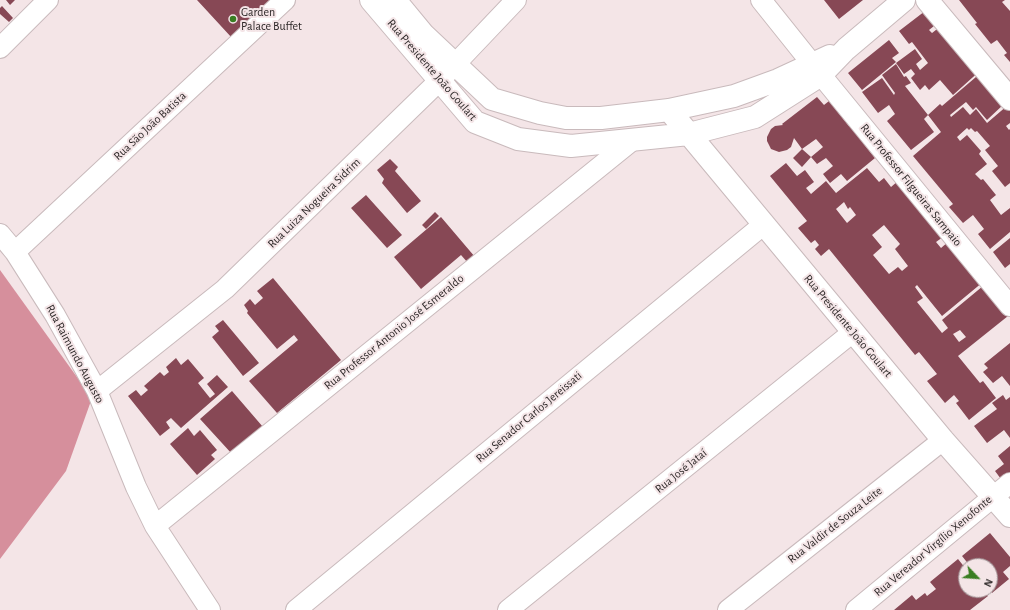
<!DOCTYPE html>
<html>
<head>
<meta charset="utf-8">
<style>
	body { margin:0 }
	#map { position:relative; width:1010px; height:610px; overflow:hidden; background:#f4e5e7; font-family:"Alegreya Sans",sans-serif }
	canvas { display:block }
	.north { position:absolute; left:958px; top:558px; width:40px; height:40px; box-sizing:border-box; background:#f4e5e7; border:1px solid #a4999b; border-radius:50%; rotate:115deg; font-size:11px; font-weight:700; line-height:16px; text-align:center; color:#2d2828 }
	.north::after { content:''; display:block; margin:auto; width:14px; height:18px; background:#397e22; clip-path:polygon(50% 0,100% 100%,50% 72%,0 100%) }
</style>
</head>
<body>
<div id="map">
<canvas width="1010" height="610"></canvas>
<div class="north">N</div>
</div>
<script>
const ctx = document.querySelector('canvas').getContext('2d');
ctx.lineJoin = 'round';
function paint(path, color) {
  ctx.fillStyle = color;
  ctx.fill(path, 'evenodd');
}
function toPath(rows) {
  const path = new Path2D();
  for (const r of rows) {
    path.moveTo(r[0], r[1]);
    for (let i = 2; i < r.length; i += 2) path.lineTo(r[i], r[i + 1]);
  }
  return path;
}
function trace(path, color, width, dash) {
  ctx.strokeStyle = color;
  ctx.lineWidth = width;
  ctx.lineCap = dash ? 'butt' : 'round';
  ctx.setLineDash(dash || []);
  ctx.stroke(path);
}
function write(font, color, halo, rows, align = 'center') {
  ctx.font = font + ' "Alegreya Sans",sans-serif';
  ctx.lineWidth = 4;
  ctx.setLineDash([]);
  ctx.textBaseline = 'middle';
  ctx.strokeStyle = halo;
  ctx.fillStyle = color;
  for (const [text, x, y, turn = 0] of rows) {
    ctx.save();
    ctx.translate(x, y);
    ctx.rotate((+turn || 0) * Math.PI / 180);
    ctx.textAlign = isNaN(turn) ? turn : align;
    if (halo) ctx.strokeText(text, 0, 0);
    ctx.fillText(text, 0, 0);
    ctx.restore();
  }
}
paint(toPath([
	[0,270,92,398,66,471,0,559]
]), '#d68f9c');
paint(toPath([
	[6,0,15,0,10,5],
	[197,0,273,0,232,38],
	[824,0,863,0,839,19],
	[959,0,1005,0,1002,2,1010,11,1010,62,1004,55,1007,53,997,40,991,44,975,24,977,23],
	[2,6,13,18,9,22,0,14,0,8],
	[929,8,939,22,929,30,932,33,941,26,954,41,950,45,963,60,969,54,982,69,953,95,940,80,929,90,925,85,920,90,911,78,915,74,911,69,904,74,896,63,915,49,922,59,916,64,920,70,928,63,912,42,909,44,899,31],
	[889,40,899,53,892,58,896,62,862,90,848,73],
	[896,64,904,77,906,76,911,83,905,86,928,115,924,119,934,132,911,150,887,121,895,114,889,105,878,113,862,92,882,78,894,95,895,93,882,75],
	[983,71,1004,104,987,120,976,107,973,110,966,102,950,115,951,117,963,107,970,115,976,109,987,123,1008,105,1010,108,1010,123,1006,126,1009,130,1010,129,1010,183,1005,187,992,171,998,166,985,150,990,146,977,131,975,132,971,128,969,130,967,128,957,137,960,141,967,135,981,151,979,154,987,164,975,174,981,180,983,179,996,195,990,200,1001,215,1010,208,1010,232,990,249,978,234,984,229,973,215,963,223,949,207,953,204,913,156,941,132,928,115,940,104,942,106],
	[817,97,824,105,829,101,849,126,853,123,866,140,863,143,875,158,847,181,841,174,830,183,823,174,833,166,826,158,817,164,811,157,823,147,816,139,802,149,794,138,791,147,787,150,779,152,771,149,767,141,767,137,771,129,775,126,783,125,782,124],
	[802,149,811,157,802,167,793,158],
	[390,159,398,167,395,171,421,201,407,213,382,183,384,179,377,170],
	[786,163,797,176,805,170,814,182,806,188,811,194,826,181,836,193,867,168,879,182,884,178,891,187,898,181,943,237,936,242,941,248,948,242,983,282,942,316,917,285,915,287,923,298,917,302,942,333,948,328,942,320,983,286,1008,316,958,356,980,383,983,381,996,398,969,420,956,403,959,401,954,395,945,403,927,381,937,374,919,352,915,355,829,249,821,256,815,249,819,245,815,240,811,243,798,228,807,221,770,176],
	[844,202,848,209,850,207,856,215,847,223,836,209],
	[884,225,900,244,895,249,908,266,902,271,898,267,889,274,873,255,882,247,872,235],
	[960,330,966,337,959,342,953,334],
	[366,195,402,235,387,248,351,208],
	[435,212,439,216,426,229,422,225],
	[441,217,475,257,468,263,461,255,421,289,394,257],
	[1010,238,1010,264,1005,268,993,252],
	[273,278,341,360,277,413,249,381,298,340,294,335,277,349,247,313,248,311,244,305,250,299,255,305,263,298,257,291],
	[223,320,259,363,243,376,212,337,219,331,215,326],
	[1010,343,1010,386,1002,376,993,383,983,372,988,368,984,364],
	[176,358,181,365,188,359,204,378,198,383,210,398,215,394,207,384,217,375,228,387,181,428,171,418,166,422,170,428,160,436,128,396,136,390,141,396,148,390,144,386,160,372,164,376,169,372,166,367],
	[232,391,263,427,232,454,200,419],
	[1003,395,1006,400,1010,397,1010,438,1004,430,987,443,974,426,997,409,992,403],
	[188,428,194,436,200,430,217,450,211,455,215,459,197,475,170,444],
	[1010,446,1010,478,1004,483,995,471,1004,464,998,456],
	[990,533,1010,557,1010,566,1003,572,1009,579,992,593,990,590,990,566,970,566,962,556],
	[958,559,966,569,966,590,983,590,988,596,970,610,894,610,912,595,916,600,925,593,927,596,936,589,930,582]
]), '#874855');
const street = toPath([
	[761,0,821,75,1010,306],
	[0,48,48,0],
	[0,234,15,252,55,315,97,391,136,487,155,526,210,610],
	[15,252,285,0],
	[97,391,225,289,440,80,516,0],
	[155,526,634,139],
	[296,610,763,225],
	[508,610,853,332],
	[728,610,943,440],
	[856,610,1010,483]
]);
const secondary = toPath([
	[371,0,475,122,518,139,571,146,689,134,755,117,821,75,846,49,904,0],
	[395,0,423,34,492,99,540,113,566,118,601,118,669,110,734,96,778,80,830,56],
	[927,0,1010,99],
	[669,110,943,440,1010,516]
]);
trace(street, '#c9babc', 22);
trace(secondary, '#c9babc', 24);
trace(street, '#fff', 20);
trace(secondary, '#fff', 22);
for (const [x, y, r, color] of [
	[233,19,4,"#397e22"]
]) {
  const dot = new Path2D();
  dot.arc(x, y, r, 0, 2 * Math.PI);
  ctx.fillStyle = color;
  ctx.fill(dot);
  trace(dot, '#f4e5e7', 1.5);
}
write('12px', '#2d2828', '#f4e5e7', [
	["Garden",241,12],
	["Palace Buffet",241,26]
], 'left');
write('12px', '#2d2828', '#f4e5e7', [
	["Rua Presidente João Goulart",432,70,49],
	["Rua São João Batista",150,126,-43],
	["Rua Professor Filgueiras Sampaio",911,185,51],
	["Rua Luiza Nogueira Sidrim",314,203,-44],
	["Rua Presidente João Goulart",848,326,50],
	["Rua Professor Antonio José Esmeraldo",394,332,-39],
	["Rua Raimundo Augusto",75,354,62],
	["Rua Senador Carlos Jereissati",529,417,-40],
	["Rua José Jataí",681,471,-39],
	["Rua Valdir de Souza Leite",835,525,-38],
	["Rua Vereador Virgílio Xenofonte",933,546,-40]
]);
</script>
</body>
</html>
